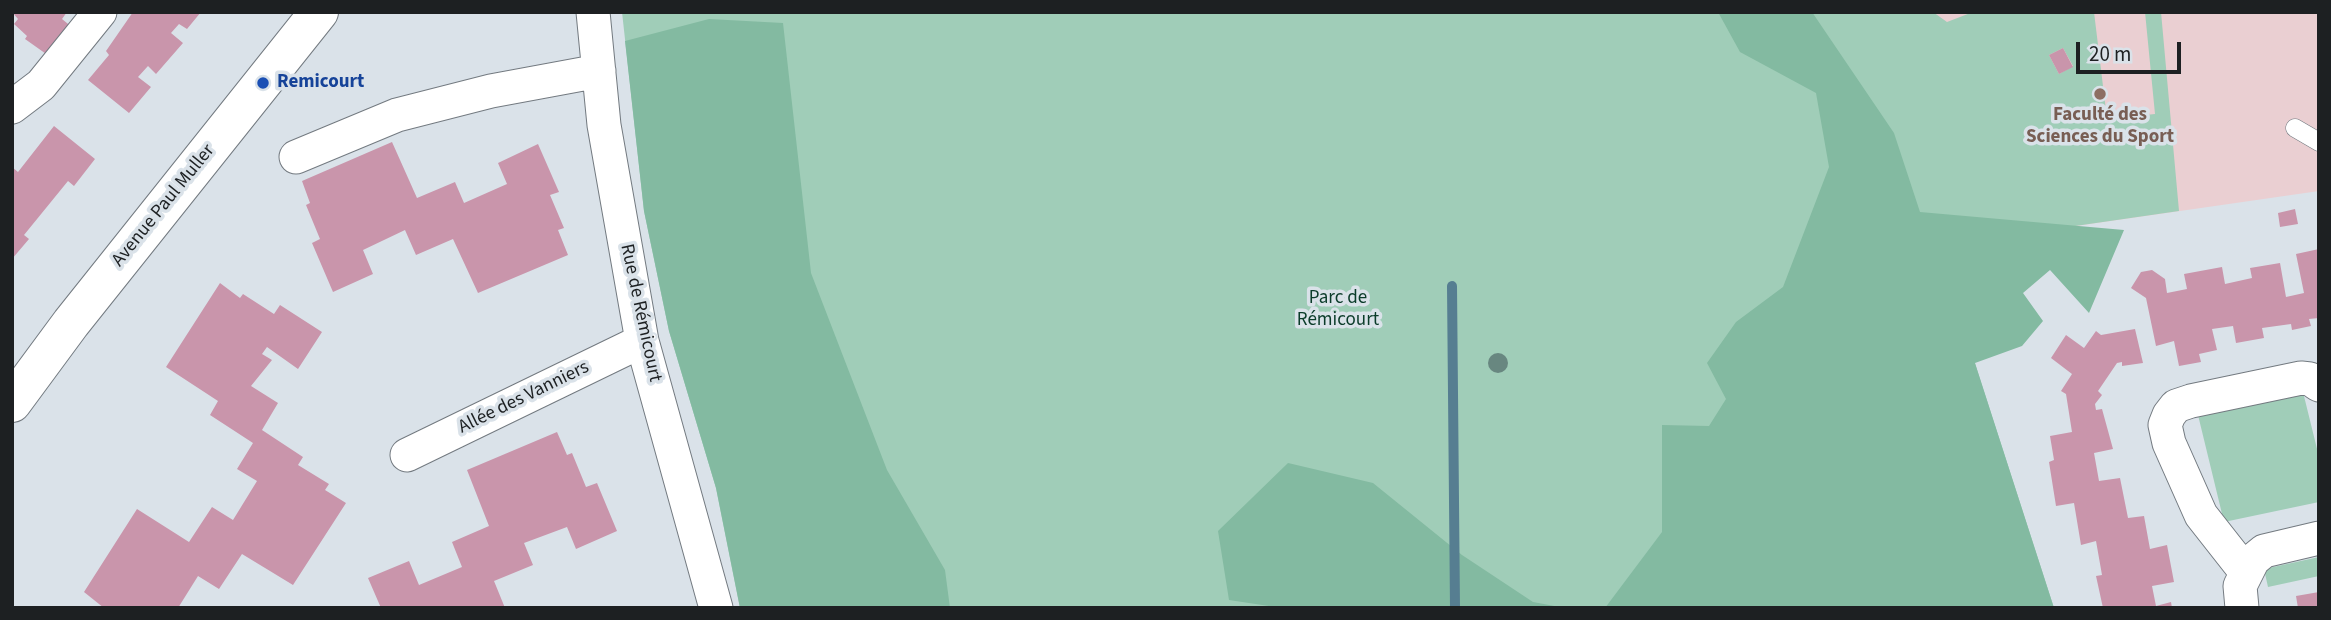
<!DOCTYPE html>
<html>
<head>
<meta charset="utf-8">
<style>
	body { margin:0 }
	#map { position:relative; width:2331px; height:620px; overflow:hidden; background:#dae2e9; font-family:"Source Sans 3",sans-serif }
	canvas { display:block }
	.frame { position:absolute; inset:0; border:14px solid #1d2022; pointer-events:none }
	.scale { position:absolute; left:2076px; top:42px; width:105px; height:32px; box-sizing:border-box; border:4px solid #1d2022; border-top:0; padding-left:9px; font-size:21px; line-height:24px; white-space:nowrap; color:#1d2022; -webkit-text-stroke:5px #dae2e9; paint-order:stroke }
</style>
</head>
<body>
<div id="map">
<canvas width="2331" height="620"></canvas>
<div class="frame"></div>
<div class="scale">20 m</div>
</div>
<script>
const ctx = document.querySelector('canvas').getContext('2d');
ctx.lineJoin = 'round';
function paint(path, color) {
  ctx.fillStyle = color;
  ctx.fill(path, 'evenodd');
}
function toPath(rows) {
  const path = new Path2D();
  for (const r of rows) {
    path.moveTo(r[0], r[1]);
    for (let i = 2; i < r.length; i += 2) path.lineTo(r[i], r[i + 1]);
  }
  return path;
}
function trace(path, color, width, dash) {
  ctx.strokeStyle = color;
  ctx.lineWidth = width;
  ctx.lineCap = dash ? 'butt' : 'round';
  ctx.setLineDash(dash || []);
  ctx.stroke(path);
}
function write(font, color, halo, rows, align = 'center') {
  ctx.font = font + ' "Source Sans 3",sans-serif';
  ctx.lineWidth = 7;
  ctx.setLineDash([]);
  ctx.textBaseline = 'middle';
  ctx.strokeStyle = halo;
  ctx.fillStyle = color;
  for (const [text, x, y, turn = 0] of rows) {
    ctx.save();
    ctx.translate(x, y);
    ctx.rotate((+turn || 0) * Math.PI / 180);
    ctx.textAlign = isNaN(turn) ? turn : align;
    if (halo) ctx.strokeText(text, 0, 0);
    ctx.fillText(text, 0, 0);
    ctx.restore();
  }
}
paint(toPath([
	[1837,12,2319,12,2319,191,1937,246]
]), '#eacfd2');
paint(toPath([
	[622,12,1933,12,1947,22,1973,12,2094,12,2107,119,2155,114,2145,12,2161,12,2179,211,1937,246,2054,608,740,608,716,488,669,331,644,211],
	[2063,48,2073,66,2059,74,2049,55],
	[2303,392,2319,457,2319,502,2224,522,2198,415],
	[2319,557,2319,576,2268,587,2264,569]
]), '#a0cdb8');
paint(toPath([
	[1718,12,1812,12,1894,133,1920,212,2124,230,2089,313,2050,270,2023,293,2043,321,2022,346,1975,363,2054,608,1605,608,1662,532,1662,425,1709,426,1726,399,1707,363,1736,322,1783,287,1829,167,1816,93,1740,52],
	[709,19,783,23,811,273,887,470,945,570,950,608,740,608,716,488,669,331,644,211,625,41],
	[1288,463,1373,483,1462,555,1533,602,1565,608,1282,608,1229,600,1218,531]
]), '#83baa1');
trace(toPath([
	[1452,286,1455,608]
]), '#567e91', 10);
paint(toPath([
	[12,12,67,12,62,19,73,28,49,56,25,39,27,36,14,24,18,19],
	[133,12,201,12,187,29,179,24,171,33,183,43,156,74,148,66,138,77,151,87,129,113,88,80,109,55,106,51],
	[2063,48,2073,67,2059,74,2049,55],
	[54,126,95,159,74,186,68,181,24,235,29,239,12,259,12,167,18,172],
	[392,142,417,198,455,182,464,203,507,184,498,163,538,144,559,192,550,195,564,228,558,230,568,255,478,293,453,239,416,255,405,230,363,250,373,274,333,292,312,243,320,239,306,205,310,203,302,181],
	[2295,209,2298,224,2280,227,2278,213],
	[2319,249,2319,318,2309,319,2311,326,2292,330,2291,324,2262,328,2264,338,2236,343,2233,326,2212,329,2217,350,2199,354,2201,362,2179,366,2174,341,2156,346,2146,298,2131,288,2141,272,2152,270,2165,279,2167,293,2187,289,2184,274,2222,267,2225,284,2252,278,2250,268,2280,263,2286,297,2304,293,2296,254],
	[220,283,240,298,243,294,274,314,280,305,322,332,298,369,267,347,262,354,272,360,251,386,278,403,262,430,303,457,298,465,329,484,325,490,346,503,293,585,242,554,219,589,198,576,178,608,104,608,84,592,137,509,189,542,212,507,233,520,257,481,237,469,253,443,210,415,218,401,166,367],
	[2135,329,2143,363,2122,366,2122,362,2117,363,2098,391,2102,395,2095,404,2096,410,2102,409,2113,449,2094,453,2099,481,2120,478,2128,518,2144,516,2150,549,2167,545,2174,582,2152,586,2156,606,2171,602,2172,608,2103,608,2096,576,2102,575,2096,541,2081,545,2074,503,2056,506,2049,462,2054,460,2050,436,2072,432,2066,394,2061,391,2072,374,2051,358,2066,335,2084,348,2096,331,2101,335],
	[557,432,567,455,572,453,586,487,597,483,617,531,576,549,567,527,524,543,533,565,494,581,505,608,381,608,368,578,409,561,419,585,462,567,452,542,489,526,467,470],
	[2319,592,2319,608,2298,608,2296,596]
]), '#c995ab');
const service = toPath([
	[2295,128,2319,142]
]);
const minor = toPath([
	[593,12,604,125,642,341,716,608],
	[12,107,41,85,100,12],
	[296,157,397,115,491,91,599,71],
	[407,455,642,341],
	[2245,571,2201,515,2169,443,2165,425,2169,415,2176,406,2191,401,2301,378,2310,379,2319,385],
	[2242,608,2240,586,2253,560,2264,551,2319,538]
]);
const secondary = toPath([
	[12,403,71,323,319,12]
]);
trace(service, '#737a80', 19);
trace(minor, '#737a80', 35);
trace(secondary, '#737a80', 40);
trace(service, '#fff', 18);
trace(minor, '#fff', 33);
trace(secondary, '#fff', 38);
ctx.fillStyle = '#688780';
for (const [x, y] of [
	[1498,363]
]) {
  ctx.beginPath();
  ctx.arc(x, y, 10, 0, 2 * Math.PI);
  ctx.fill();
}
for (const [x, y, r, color] of [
	[263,83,7,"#1a4fb4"],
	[2100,94,7,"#8d6e63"]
]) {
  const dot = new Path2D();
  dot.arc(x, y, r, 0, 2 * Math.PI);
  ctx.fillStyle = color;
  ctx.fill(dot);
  trace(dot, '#dae2e9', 2.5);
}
write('bold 19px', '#164399', '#dae2e9', [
	["Remicourt",277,83]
], 'left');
write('bold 19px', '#785e54', '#dae2e9', [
	["Faculté des",2100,116],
	["Sciences du Sport",2100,138]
]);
write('19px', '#1d2022', '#dae2e9', [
	["Avenue Paul Muller",164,206,-51],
	["Rue de Rémicourt",640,313,78],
	["Allée des Vanniers",524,398,-26]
]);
write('19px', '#0b3c2a', '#dae2e9', [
	["Parc de",1338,299],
	["Rémicourt",1338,321]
]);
</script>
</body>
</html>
